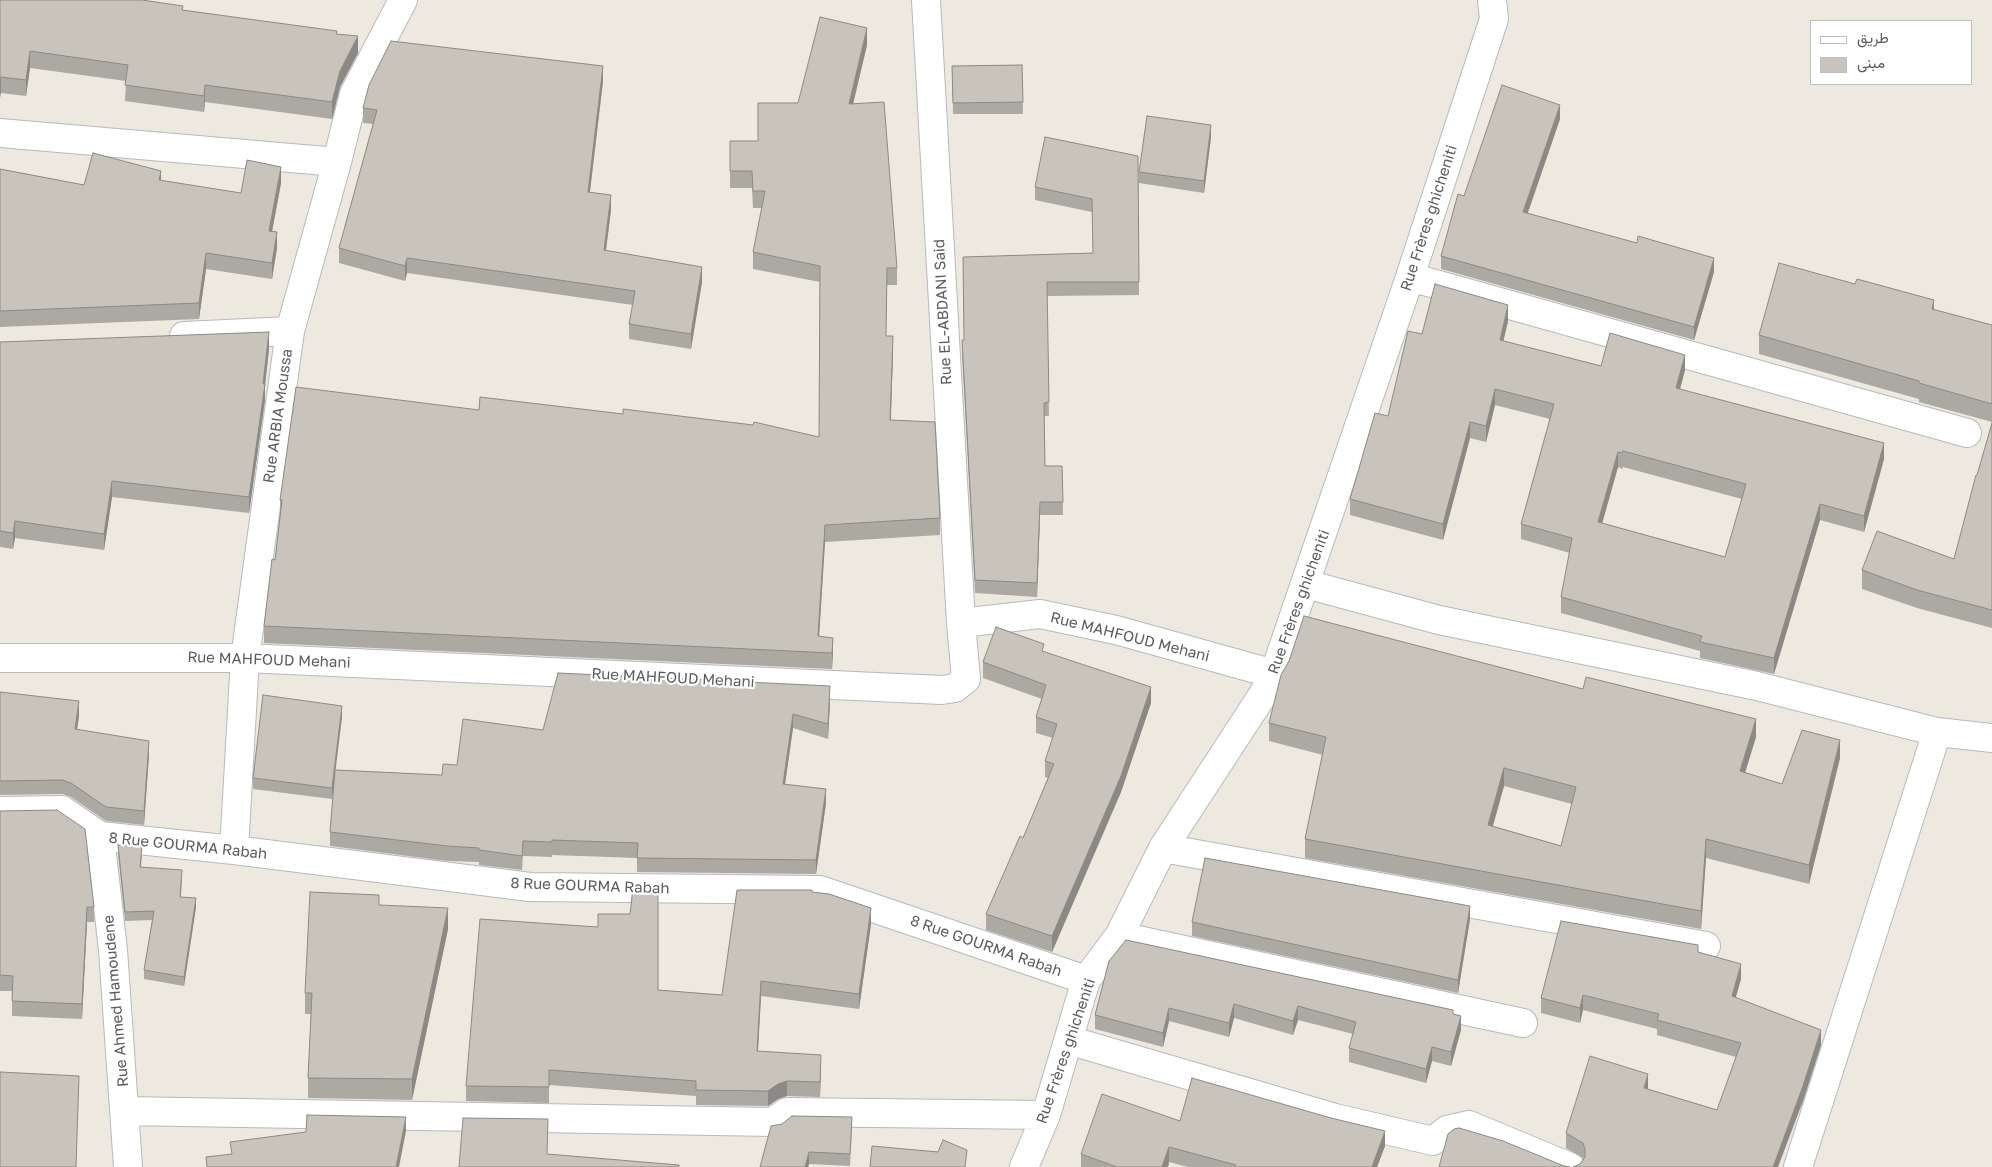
<!DOCTYPE html>
<html>
<head>
<meta charset="utf-8">
<style>
	body { margin:0 }
	#map { position:relative; width:1992px; height:1167px; overflow:hidden; background:#ede9df; font-family:"Golos Text",Vazirmatn,sans-serif }
	canvas { display:block }
	.legend { position:absolute; left:1810px; top:20px; width:162px; height:65px; box-sizing:border-box; background:#fff; border:1px solid #bcbec0; margin:0; padding:6px 9px; list-style:none; font-size:15px; color:#585d62 }
	.legend li { display:flex; align-items:center; gap:10px; height:25px }
	.legend b { width:25px; border:1px solid #bcbec0 }
</style>
</head>
<body>
<div id="map">
<canvas width="1992" height="1167"></canvas>
<ul class="legend">
<li><b style="height:6px;background:#fff"></b>طريق</li>
<li><b style="height:14px;background:#c8c4bc"></b>مبنى</li>
</ul>
</div>
<script>
const ctx = document.querySelector('canvas').getContext('2d');
ctx.lineJoin = 'round';
function toPath(rows) {
  const path = new Path2D();
  for (const r of rows) {
    path.moveTo(r[0], r[1]);
    for (let i = 2; i < r.length; i += 2) path.lineTo(r[i], r[i + 1]);
  }
  return path;
}
function trace(path, color, width, dash) {
  ctx.strokeStyle = color;
  ctx.lineWidth = width;
  ctx.lineCap = dash ? 'butt' : 'round';
  ctx.setLineDash(dash || []);
  ctx.stroke(path);
}
function paint(path, color) {
  ctx.fillStyle = color;
  ctx.fill(path, 'evenodd');
}
function write(font, color, halo, rows, align = 'center') {
  ctx.font = font + ' "Golos Text",sans-serif';
  ctx.lineWidth = 4.5;
  ctx.setLineDash([]);
  ctx.textBaseline = 'middle';
  ctx.strokeStyle = halo;
  ctx.fillStyle = color;
  for (const [text, x, y, turn = 0] of rows) {
    ctx.save();
    ctx.translate(x, y);
    ctx.rotate((+turn || 0) * Math.PI / 180);
    ctx.textAlign = isNaN(turn) ? turn : align;
    if (halo) ctx.strokeText(text, 0, 0);
    ctx.fillText(text, 0, 0);
    ctx.restore();
  }
}
const minor = toPath([
	[926,0,961,623],
	[0,133,337,162],
	[1410,277,1967,433],
	[184,336,290,331],
	[1306,584,1439,620,1757,686,1937,732,1992,738],
	[0,658,245,658,942,690,955,688,966,679,961,623,1040,614,1116,630,1274,674],
	[0,811,62,810,100,836,234,850,530,887,820,890,1086,980],
	[100,836,113,950,128,1167],
	[1163,848,1706,946],
	[234,850,245,658,290,331,337,162,354,94,403,0],
	[1119,936,1523,1023],
	[1068,1040,1335,1118,1433,1141,1447,1130,1469,1125,1570,1167],
	[124,1111,773,1122,787,1112,1046,1115],
	[1024,1167,1046,1115,1086,980,1119,936,1163,848,1262,696,1274,674,1410,277,1494,19,1492,0],
	[1798,1167,1937,732]
]);
trace(minor, '#b5b9be', 30);
trace(minor, '#fff', 28);
paint(toPath([
	[0,0,183,10,337,34,358,53,340,87,332,119,205,102,204,112,125,101,126,81,30,68,26,96,1,93],
	[867,45,853,104,897,268,897,285,887,285,886,336,893,353,891,420,940,518,940,535,825,542,819,637,833,638,832,669,264,643,264,626,275,560,280,515,280,500,479,410,819,437,820,282,753,269,753,252,762,208,753,208,752,188,730,188,730,141,758,141,798,103],
	[1022,65,1023,114,953,114,952,66],
	[603,81,590,192,611,210,606,250,702,282,691,349,629,339,629,324,633,305,407,273,405,281,339,263,339,248,373,124,363,123,363,108],
	[1560,119,1528,213,1714,272,1694,340,1441,269,1441,256,1464,196],
	[1211,137,1204,193,1139,183,1139,172],
	[1138,156,1139,295,1047,296,1049,416,1044,416,1045,466,1062,466,1063,515,1040,515,1037,597,975,593,962,354,962,340,964,340,963,257,1093,253,1092,212,1035,200,1035,187],
	[0,169,84,185,161,181,241,193,281,183,272,232,277,248,272,279,206,269,199,319,0,327],
	[1934,310,1992,325,1992,422,1919,402,1919,399,1759,354,1759,335],
	[1508,321,1503,341,1601,366,1685,370,1680,389,1884,459,1864,532,1820,520,1774,674,1700,658,1700,651,1561,613,1561,597,1570,553,1521,539,1521,524,1550,419,1495,405,1486,442,1470,438,1443,540,1350,515,1350,499,1388,416,1422,334],
	[1618,467,1622,469,1623,467,1742,499,1725,557,1602,523],
	[0,342,269,349,265,385,265,400,249,513,112,497,104,550,15,538,13,549,0,547],
	[1992,423,1992,628,1917,608,1862,589,1862,570,1954,559],
	[1044,652,1151,703,1121,792,1052,952,986,930,986,914,1023,838,1048,778,1045,777,1045,761,1053,738,1036,733,1036,717,1042,699,983,678,983,662],
	[1583,689,1756,737,1745,772,1782,784,1840,758,1809,884,1706,858,1701,929,1305,858,1305,839,1323,755,1269,741,1269,723],
	[1504,786,1572,804,1561,846,1493,826],
	[0,692,79,716,77,729,149,755,144,825,106,821,71,797,62,794,0,795],
	[830,701,828,739,793,728,785,784,826,803,816,874,637,872,637,858,552,855,552,857,523,856,522,870,479,865,479,862,447,861,330,846,330,832,335,775,332,799,253,789,253,778,342,717,335,770,442,775,457,765,543,730],
	[0,811,94,907,94,922,87,922,82,1019,12,1016,12,991,0,991],
	[118,845,142,856,141,867,182,879,181,897,196,907,184,986,144,979,144,970,152,920,125,921,118,854],
	[812,892,871,924,859,1009,761,996,758,1051,821,1070,820,1097,787,1096,778,1099,768,1106,696,1105,696,1096,549,1085,549,1103,466,1101,466,1086,658,990,722,995],
	[379,905,448,929,412,1100,308,1098,308,1078,311,1014,305,1014,305,993],
	[1470,919,1458,993,1192,936,1192,922],
	[1698,952,1741,979,1735,997,1821,1045,1803,1101,1580,1164,1583,1159,1583,1158,1566,1148,1566,1133,1648,1089,1717,1110,1736,1057,1657,1035,1657,1029,1583,1010,1580,1023,1541,1013,1541,998],
	[1109,961,1453,1014,1461,1030,1451,1066,1432,1061,1426,1083,1349,1062,1349,1048,1353,1034,1298,1020,1293,1035,1234,1018,1229,1037,1169,1021,1163,1047,1095,1029,1095,1015],
	[1180,1121,1385,1146,1377,1167,1188,1167,1169,1162,1168,1167,1081,1167,1081,1154],
	[782,1124,852,1128,850,1166,809,1164,808,1167,760,1167]
]), '#aca9a2');
paint(toPath([
	[867,28,867,45,849,121,849,104],
	[358,36,358,53,340,87,332,119,332,102,340,71],
	[30,51,30,68,26,96,26,80],
	[603,66,603,81,588,207,588,192],
	[1,77,1,93,0,98,0,81],
	[205,85,205,102,204,112,204,96],
	[1560,105,1560,119,1523,226,1523,212],
	[1211,125,1211,137,1204,193,1204,181],
	[281,167,281,183,269,247,269,231],
	[161,171,161,187,159,180],
	[611,195,611,210,604,265,604,250],
	[277,232,277,248,272,279,272,263],
	[206,253,206,269,199,319,199,303],
	[407,258,407,273,405,281,405,266],
	[1714,258,1714,272,1694,340,1694,327],
	[702,267,702,282,691,349,691,334],
	[1934,300,1934,319,1932,309],
	[1508,305,1508,321,1500,356,1500,340],
	[269,332,269,349,265,385,265,400,249,513,249,497],
	[893,336,893,353,890,436,890,420],
	[1685,355,1685,370,1676,404,1676,388],
	[1495,389,1495,405,1486,442,1486,426],
	[1470,422,1470,438,1443,540,1443,524],
	[1884,443,1884,459,1864,532,1864,516],
	[1618,452,1618,467,1598,538,1598,522],
	[112,481,112,497,104,550,104,534],
	[1040,502,1040,515,1037,597,1037,583],
	[1820,504,1820,520,1774,674,1774,658],
	[15,521,15,538,13,549,13,533],
	[825,525,825,542,818,653,818,636],
	[833,638,833,654,832,669,832,653],
	[830,686,830,701,828,739,828,724],
	[1151,687,1151,703,1121,792,1052,952,1052,936],
	[79,701,79,716,75,743,75,729],
	[342,706,342,717,332,799,332,788],
	[793,714,793,728,783,798,783,784],
	[1756,719,1756,737,1740,789,1740,771],
	[1840,740,1840,758,1809,884,1809,865],
	[149,741,149,755,144,825,144,811],
	[1504,768,1504,786,1488,843,1488,825],
	[826,789,826,803,816,874,816,860],
	[1706,839,1706,858,1701,929,1701,911],
	[196,898,196,907,184,986,184,977],
	[1470,906,1470,919,1458,993,1458,980],
	[87,907,87,922,82,1019,82,1004],
	[448,908,448,929,412,1100,412,1079],
	[871,908,871,924,859,1009,859,994],
	[1741,964,1741,979,1732,1011,1732,996],
	[761,981,761,996,757,1067,757,1051],
	[1583,995,1583,1010,1580,1023,1580,1008],
	[1234,1004,1234,1018,1229,1037,1229,1023],
	[1298,1006,1298,1020,1293,1035,1293,1021],
	[1169,1008,1169,1021,1163,1047,1163,1033],
	[1461,1016,1461,1030,1451,1066,1451,1052],
	[1821,1030,1821,1045,1803,1101,1778,1167,1773,1167],
	[1432,1047,1432,1061,1426,1083,1426,1069],
	[821,1055,821,1070,820,1097,820,1082],
	[1648,1074,1648,1089,1644,1088],
	[787,1081,787,1096,778,1099,768,1106,768,1091,778,1084],
	[406,1117,406,1131,399,1167,396,1167],
	[1385,1131,1385,1146,1377,1167,1372,1167],
	[1169,1147,1169,1162,1168,1167,1162,1167],
	[809,1152,809,1164,808,1167,805,1167]
]), '#8c8984');
const building = toPath([
	[0,0,142,0,183,6,182,10,337,31,336,34,358,36,340,71,332,102,205,85,204,96,125,85,128,65,30,51,26,80,1,77,0,81,0,0],
	[820,17,867,28,849,104,884,102,897,268,887,268,886,336,893,336,890,420,935,422,940,518,825,525,818,636,833,638,832,653,264,626,272,559,275,560,282,500,280,500,296,387,479,410,480,397,623,414,623,409,753,425,754,422,819,437,820,266,753,252,765,191,753,191,752,171,730,171,730,141,758,141,758,103,798,103,820,17],
	[391,41,603,66,588,192,611,195,604,250,702,267,691,334,629,324,635,291,407,258,405,266,339,248,377,110,363,108,369,85,391,41],
	[1022,65,1023,102,953,103,952,66,1022,65],
	[1502,85,1560,105,1523,212,1637,243,1638,236,1714,258,1694,327,1441,256,1458,194,1464,196,1502,85],
	[1147,116,1211,125,1204,181,1139,172,1147,116],
	[1045,137,1138,156,1139,282,1047,282,1049,402,1044,403,1045,466,1062,466,1063,502,1040,502,1037,583,975,580,962,340,964,340,963,257,1093,253,1092,199,1035,187,1045,137],
	[93,153,161,171,159,180,241,193,247,160,281,167,269,231,277,232,272,263,206,253,199,303,0,311,0,169,84,185,93,153],
	[1779,263,1855,284,1857,279,1934,300,1932,309,1992,325,1992,404,1919,383,1919,381,1759,335,1779,263],
	[1435,284,1508,305,1500,340,1601,366,1610,333,1685,355,1676,388,1884,443,1864,516,1820,504,1774,658,1700,642,1702,636,1561,597,1572,538,1521,524,1554,404,1495,389,1486,426,1470,422,1443,524,1350,499,1375,413,1388,416,1408,331,1422,334,1435,284],
	[1623,451,1746,484,1725,557,1598,522,1618,452,1622,453,1623,451],
	[269,332,263,384,265,384,249,497,112,481,104,534,15,521,13,533,0,531,0,342,269,332],
	[1992,423,1992,610,1917,590,1862,570,1877,531,1954,559,1976,475,1977,475,1992,423],
	[1304,616,1583,689,1586,677,1756,719,1740,771,1782,784,1802,730,1840,740,1809,865,1706,839,1701,911,1305,839,1326,737,1269,723,1281,675,1289,661,1304,616],
	[1504,768,1576,787,1561,846,1488,825,1504,768],
	[996,627,1044,644,1042,651,1151,687,1121,776,1052,936,986,914,1020,836,1023,838,1054,764,1045,761,1057,724,1036,717,1046,685,983,662,996,627],
	[558,673,830,686,828,724,793,714,783,784,826,789,816,860,637,858,638,843,552,840,552,842,523,841,522,856,479,850,479,848,447,846,330,832,335,770,442,775,443,764,457,765,463,719,543,730,558,673],
	[0,692,79,701,75,729,149,741,144,811,106,807,71,783,62,780,0,781,0,692],
	[263,695,342,706,332,788,253,778,263,695],
	[57,810,85,829,94,907,87,907,82,1004,12,1001,13,976,0,975,0,811,57,810],
	[118,845,142,847,140,867,182,870,180,897,196,898,184,977,144,970,154,911,125,912,118,845],
	[1205,858,1470,906,1458,980,1192,922,1205,858],
	[633,888,658,889,658,990,722,995,737,890,812,890,812,892,829,894,871,908,859,994,761,981,757,1051,821,1055,820,1082,787,1081,778,1084,768,1091,696,1090,696,1081,549,1070,549,1087,466,1086,480,919,598,927,598,914,630,914,633,888],
	[310,892,379,895,379,905,448,908,412,1079,308,1078,312,993,305,993,310,892],
	[1561,921,1698,945,1698,952,1741,964,1732,996,1821,1030,1803,1086,1773,1167,1573,1167,1580,1164,1585,1157,1585,1149,1583,1143,1566,1133,1590,1056,1648,1074,1644,1088,1717,1110,1741,1043,1657,1020,1659,1014,1583,995,1580,1008,1541,998,1561,921],
	[1126,940,1453,1010,1453,1014,1461,1016,1451,1052,1432,1047,1426,1069,1349,1048,1356,1022,1298,1006,1293,1021,1234,1004,1229,1023,1169,1008,1163,1033,1095,1015,1109,961,1126,940],
	[0,1072,79,1076,76,1167,0,1167,0,1072],
	[1192,1078,1331,1118,1385,1131,1372,1167,1235,1167,1236,1165,1169,1147,1162,1167,1117,1167,1081,1154,1102,1094,1180,1121,1192,1078],
	[307,1115,406,1117,396,1167,207,1167,206,1157,232,1154,230,1142,306,1132,307,1115],
	[792,1116,852,1117,850,1154,809,1152,805,1167,760,1167,771,1126,782,1124,792,1116],
	[463,1118,548,1119,547,1154,679,1165,679,1167,459,1167,463,1118],
	[1459,1128,1503,1141,1564,1166,1570,1167,1439,1167,1448,1134,1454,1129,1459,1128],
	[943,1140,967,1150,965,1167,870,1167,872,1146,938,1152,943,1140]
]);
paint(building, '#c8c4bc');
trace(building, '#8c8984', 1);
write('15px', '#585d62', '#fff', [
	["Rue Frères ghicheniti",1429,218,-72],
	["Rue EL-ABDANI Said",943,312,-93],
	["Rue ARBIA Moussa",278,416,-82],
	["Rue Frères ghicheniti",1299,602,-70],
	["Rue MAHFOUD Mehani",1130,637,14],
	["Rue MAHFOUD Mehani",269,660,2],
	["Rue MAHFOUD Mehani",673,678,3],
	["8 Rue GOURMA Rabah",188,846,6],
	["8 Rue GOURMA Rabah",590,886,2],
	["8 Rue GOURMA Rabah",986,946,19],
	["Rue Ahmed Hamoudene",116,1001,-95],
	["Rue Frères ghicheniti",1066,1051,-71]
]);
</script>
</body>
</html>
